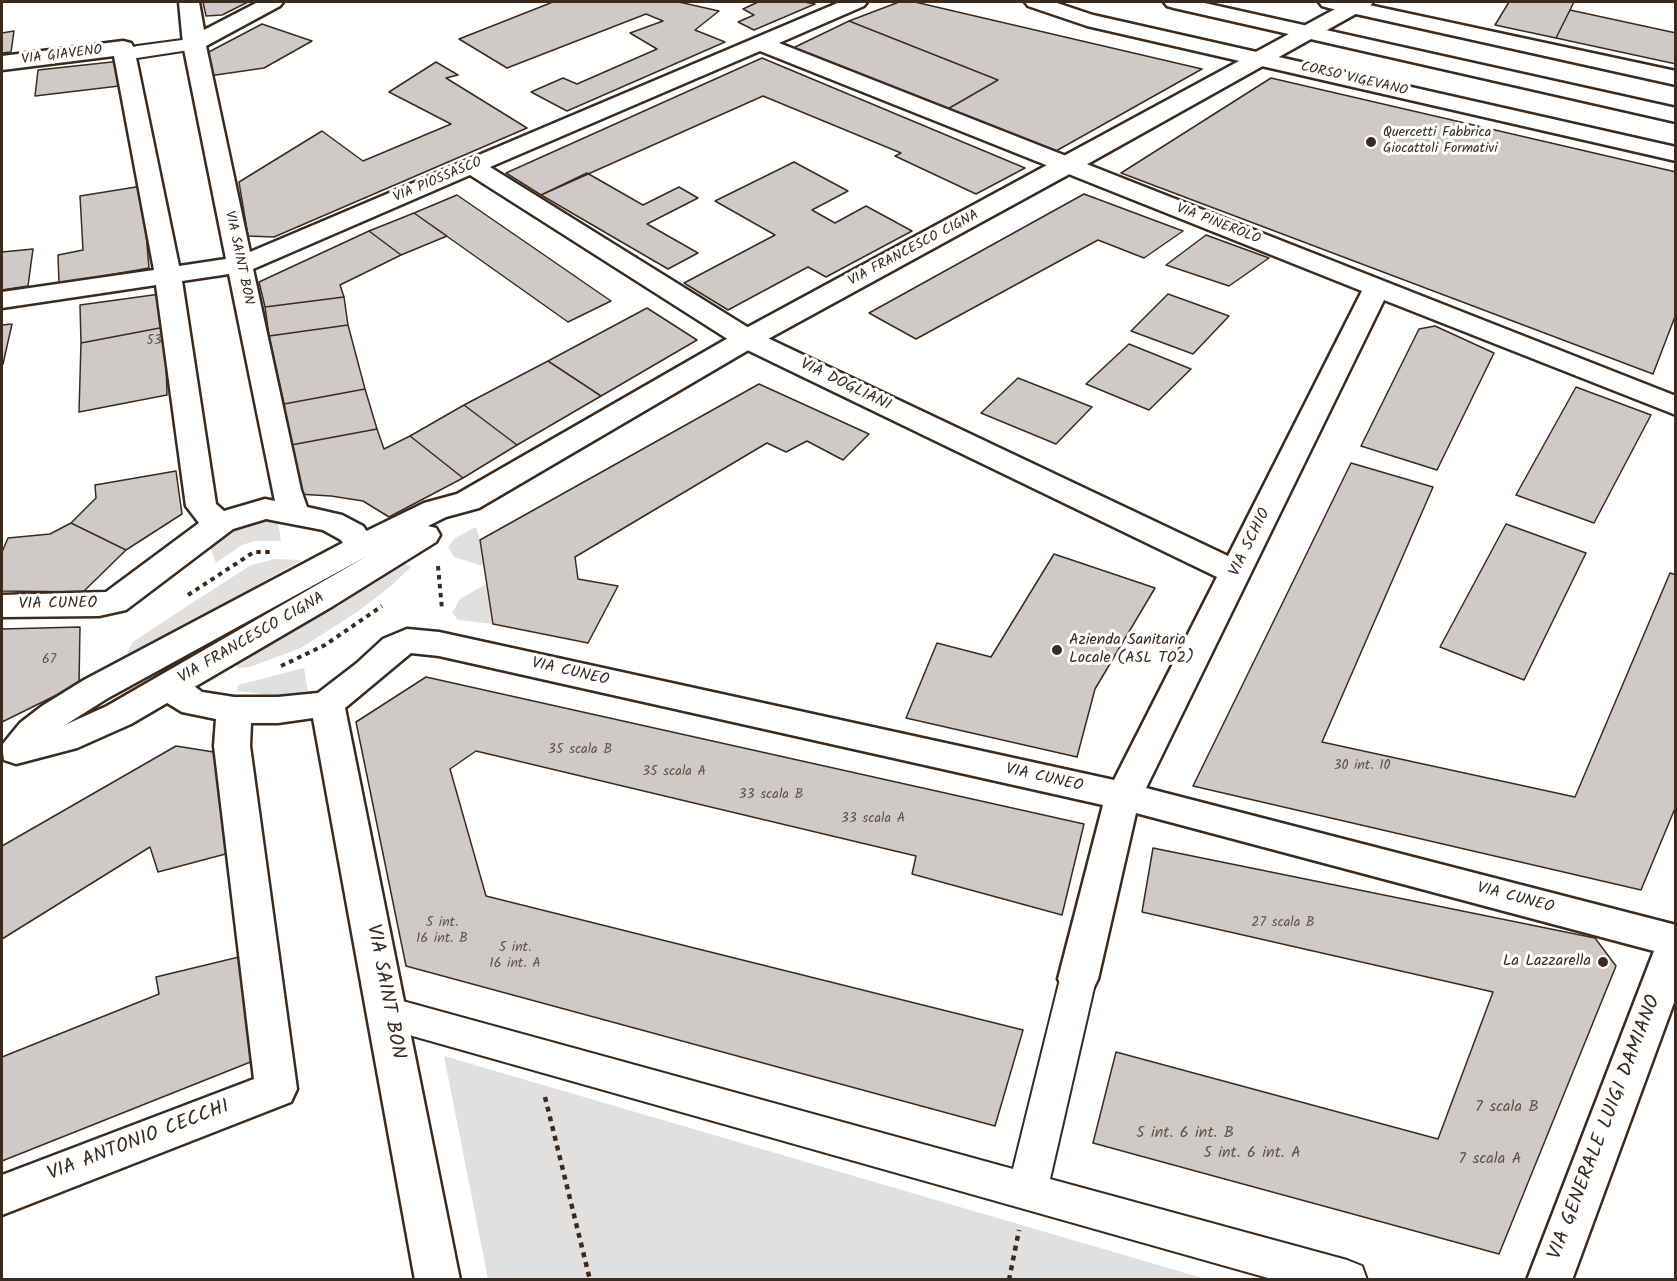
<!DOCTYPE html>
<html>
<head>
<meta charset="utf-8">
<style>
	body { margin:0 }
	#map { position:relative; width:1677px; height:1281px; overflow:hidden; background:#fff; font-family:Kalam,sans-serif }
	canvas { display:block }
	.frame { position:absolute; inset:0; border:3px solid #3b2a1e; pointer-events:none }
</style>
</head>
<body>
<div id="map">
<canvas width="1677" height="1281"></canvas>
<div class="frame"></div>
</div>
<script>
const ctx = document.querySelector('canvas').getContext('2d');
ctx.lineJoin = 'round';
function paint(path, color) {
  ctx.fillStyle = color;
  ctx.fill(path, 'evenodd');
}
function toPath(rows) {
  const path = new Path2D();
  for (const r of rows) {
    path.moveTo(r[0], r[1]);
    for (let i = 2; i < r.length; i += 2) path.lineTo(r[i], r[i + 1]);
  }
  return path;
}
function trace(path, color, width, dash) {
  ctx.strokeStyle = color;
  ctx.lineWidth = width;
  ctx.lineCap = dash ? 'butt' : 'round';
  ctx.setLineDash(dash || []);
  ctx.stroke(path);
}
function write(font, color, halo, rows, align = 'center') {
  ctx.font = font + ' Kalam,sans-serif';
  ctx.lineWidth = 6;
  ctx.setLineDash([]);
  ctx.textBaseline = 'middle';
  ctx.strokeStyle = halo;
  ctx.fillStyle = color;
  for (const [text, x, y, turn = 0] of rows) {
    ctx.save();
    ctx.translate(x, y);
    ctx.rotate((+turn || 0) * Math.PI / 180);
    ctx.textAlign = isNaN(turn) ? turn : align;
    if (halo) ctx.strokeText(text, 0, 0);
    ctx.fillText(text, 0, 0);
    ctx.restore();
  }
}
paint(toPath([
	[256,522,278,522,281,541,255,541,242,545,216,563,209,545,223,534],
	[476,527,480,540,483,566,454,557,448,547,455,538],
	[275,559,302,560,128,657,127,652,133,642,152,629,251,565],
	[403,562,411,567,391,586,357,612,301,648,250,667,238,668,234,657],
	[486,584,493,624,458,620,452,613,460,599],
	[304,668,308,691,281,696,237,691,238,685],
	[444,1056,1206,1279,488,1279]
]), '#e2e0de');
const building = toPath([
	[203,2,248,2,222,15,206,16,203,2],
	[553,2,679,2,719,11,695,30,725,42,567,111,531,92,563,78,577,84,657,49,630,33,663,21,646,14,507,68,459,39,553,2],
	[758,2,804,2,815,4,754,30,738,22,754,15,743,9,758,2],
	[899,2,915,2,1202,69,1056,151,946,110,998,80,849,21,899,2],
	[1509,2,1574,2,1556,38,1495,25,1509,2],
	[1570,10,1676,33,1676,64,1556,38,1570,10],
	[849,21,998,80,946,110,791,49,849,21],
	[262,24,312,41,264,68,209,76,203,55,262,24],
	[14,31,11,52,2,53,2,33,14,31],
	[762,58,1025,168,976,194,895,156,901,153,763,96,541,195,506,173,762,58],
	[121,61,119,86,35,96,38,70,121,61],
	[436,62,458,75,446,78,527,128,274,237,248,236,239,182,322,131,363,161,451,124,389,92,436,62],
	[1271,78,1676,172,1676,314,1653,374,1121,173,1271,78],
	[794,162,848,191,812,210,835,223,866,206,912,231,826,277,808,267,728,310,684,283,775,235,715,201,794,162],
	[587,173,643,205,679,187,698,198,647,224,698,253,668,269,541,195,587,173],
	[142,186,149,268,59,284,58,255,83,250,80,196,142,186],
	[1084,194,1183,231,1144,258,1098,240,916,339,869,313,1084,194],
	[457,195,611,301,568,322,414,213,457,195],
	[414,213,447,236,401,255,369,231,414,213],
	[369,231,401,255,340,285,344,297,265,307,259,282,369,231],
	[1206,235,1269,258,1229,286,1166,265,1206,235],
	[33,249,28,286,2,290,2,252,33,249],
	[160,294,165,327,81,343,80,305,160,294],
	[1168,294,1229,316,1193,354,1131,331,1168,294],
	[344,297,348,325,269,336,265,307,344,297],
	[647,308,697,340,601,396,548,361,647,308],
	[12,324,3,364,2,364,2,325,12,324],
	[348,325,365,389,284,404,269,336,348,325],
	[1435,326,1494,353,1437,470,1361,446,1419,329,1435,326],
	[165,327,167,395,79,412,81,343,165,327],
	[1129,344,1191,369,1149,410,1086,384,1129,344],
	[548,361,601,396,517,445,464,405,548,361],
	[1018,378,1092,407,1056,444,981,413,1018,378],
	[759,384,869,434,843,460,807,441,786,452,767,443,575,557,578,579,618,586,588,643,493,624,480,540,759,384],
	[1576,387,1651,415,1594,523,1516,495,1576,387],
	[365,389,377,429,291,445,284,404,365,389],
	[464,405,517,445,463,478,410,436,464,405],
	[377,429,384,449,410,436,463,478,389,517,363,501,331,496,297,494,291,445,377,429],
	[1351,463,1433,487,1322,742,1575,797,1670,573,1676,575,1676,806,1641,890,1193,786,1351,463],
	[176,471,182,514,126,550,71,523,96,498,95,485,176,471],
	[71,523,126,550,83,592,2,591,2,552,8,538,50,534,71,523],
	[1506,524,1586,553,1524,680,1440,647,1506,524],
	[1054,554,1155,588,1095,689,1077,757,906,718,937,643,991,657,1054,554],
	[80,627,79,684,2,722,2,629,80,627],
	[426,677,1084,824,1062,915,912,874,916,856,476,751,450,769,486,896,1023,1030,995,1126,406,966,356,722,426,677],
	[176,746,220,753,233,852,158,872,150,847,2,939,2,846,176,746],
	[1153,848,1595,938,1616,966,1499,1254,1093,1143,1116,1052,1438,1139,1493,992,1142,912,1153,848],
	[243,956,253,1061,2,1161,2,1057,159,994,156,977,243,956]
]);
paint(building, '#cfcac7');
trace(building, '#3b2a1e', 1.5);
const pedestrian = toPath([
	[182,40,189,42,192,46,189,50,137,58,130,56,127,52,130,48,137,46,182,40],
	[1078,964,1091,968,1096,979,1050,1179,1347,1260,1362,1266,1367,1280,1275,1280,388,1029,375,1024,370,1013,375,1002,388,997,1013,1169,1060,979,1065,968,1078,964]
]);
const minor = toPath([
	[179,2,199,2,204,30,258,2,283,2,280,6,206,46,250,252,840,2,867,2,864,6,779,43,1676,396,1676,415,1384,300,1146,788,1676,925,1676,997,1572,1280,1527,1280,1654,951,1136,813,1098,979,1092,991,1078,996,1064,991,1058,979,1103,805,439,656,411,653,345,708,460,1280,415,1280,313,718,278,723,251,723,250,746,297,1089,291,1102,2,1215,2,1175,254,1079,214,746,216,719,182,712,164,701,153,686,158,677,170,674,182,677,202,692,234,697,278,697,318,693,357,663,383,639,407,629,439,632,1114,780,1217,577,737,345,470,175,253,269,301,490,307,507,342,515,363,526,377,546,372,553,361,556,350,553,341,540,323,530,266,519,233,529,126,610,99,616,2,617,2,595,106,592,199,523,186,506,156,285,2,308,2,292,154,270,114,56,2,70,2,56,123,41,131,43,134,48,179,266,226,259,183,44,179,2],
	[760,51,1362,291,1228,556,757,333,490,167,760,51],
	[229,274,275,501,265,499,224,511,216,504,182,281,229,274],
	[1025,2,1054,2,1093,15,1676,147,1676,161,1087,26,1028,6,1025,2],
	[1319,2,1355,2,1676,71,1676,85,1329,8,1322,6,1319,2]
]);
const tertiary = toPath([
	[1348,2,1373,2,1370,6,1075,171,757,345,479,508,446,517,428,526,436,528,440,535,436,542,333,606,131,724,77,748,16,764,4,760,2,745,20,723,42,706,84,680,350,539,424,503,457,494,737,333,1348,2],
	[367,556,107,706,65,725,108,698,367,556]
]);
const secondary = toPath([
	[1164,2,1200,2,1676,108,1676,122,1174,8,1167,6,1164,2]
]);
trace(pedestrian, '#3b2a1e', 4);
trace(minor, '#3b2a1e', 5);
trace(tertiary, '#3b2a1e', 5);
trace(secondary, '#3b2a1e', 5);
trace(toPath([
	[438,566,442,609],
	[188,595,254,552,273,552],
	[281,666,325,645,382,606]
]), '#3b2a1e', 4, [4.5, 4.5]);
trace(toPath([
	[545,1097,590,1280],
	[1009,1280,1019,1230]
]), '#3b2a1e', 4.5, [5, 5]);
paint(pedestrian, '#fff');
paint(minor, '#fff');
paint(tertiary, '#fff');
paint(secondary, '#fff');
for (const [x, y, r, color] of [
	[1371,142,6,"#3b2a1e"],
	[1057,650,6,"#3b2a1e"],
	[1603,962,6,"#3b2a1e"]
]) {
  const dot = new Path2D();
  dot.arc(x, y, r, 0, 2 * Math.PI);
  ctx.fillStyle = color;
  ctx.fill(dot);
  trace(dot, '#fff', 2);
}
write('14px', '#3b2a1e', '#fff', [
	["VIA GIAVENO",62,56,-7],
	["CORSO VIGEVANO",1354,80,13],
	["VIA PIOSSASCO",438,181,-23],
	["VIA PINEROLO",1218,225,21],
	["VIA FRANCESCO CIGNA",914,249,-28],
	["VIA SAINT BON",238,258,78]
]);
write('14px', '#3b2a1e', '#fff', [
	["Quercetti Fabbrica",1383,134],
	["Giocattoli Formativi",1383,150]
], 'left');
write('14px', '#605248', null, [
	["53",154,342],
	["67",49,661],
	["35 scala B",580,751],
	["30 int. 10",1362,767],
	["35 scala A",674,773],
	["33 scala B",771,796],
	["33 scala A",873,820],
	["5 int.",442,924],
	["16 int. B",442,940],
	["27 scala B",1283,924],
	["5 int.",515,949],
	["16 int. A",515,965]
]);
write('16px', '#3b2a1e', '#fff', [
	["VIA DOGLIANI",845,386,26],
	["VIA SCHIO",1251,543,-64],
	["VIA CUNEO",58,605,-1],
	["VIA FRANCESCO CIGNA",252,639,-30],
	["VIA CUNEO",570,673,13],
	["VIA CUNEO",1044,779,13],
	["VIA CUNEO",1515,899,15]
]);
write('16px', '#3b2a1e', '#fff', [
	["Azienda Sanitaria",1069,641],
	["Locale (ASL TO2)",1069,659],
	["La Lazzarella",1591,962,"right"]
], 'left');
write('16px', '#605248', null, [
	["7 scala B",1507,1108],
	["5 int. 6 int. B",1185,1134],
	["5 int. 6 int. A",1252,1154],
	["7 scala A",1490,1160]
]);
write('20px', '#3b2a1e', '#fff', [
	["VIA SAINT BON",384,992,79],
	["VIA GENERALE LUIGI DAMIANO",1606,1128,-69],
	["VIA ANTONIO CECCHI",139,1142,-21]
]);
</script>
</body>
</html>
